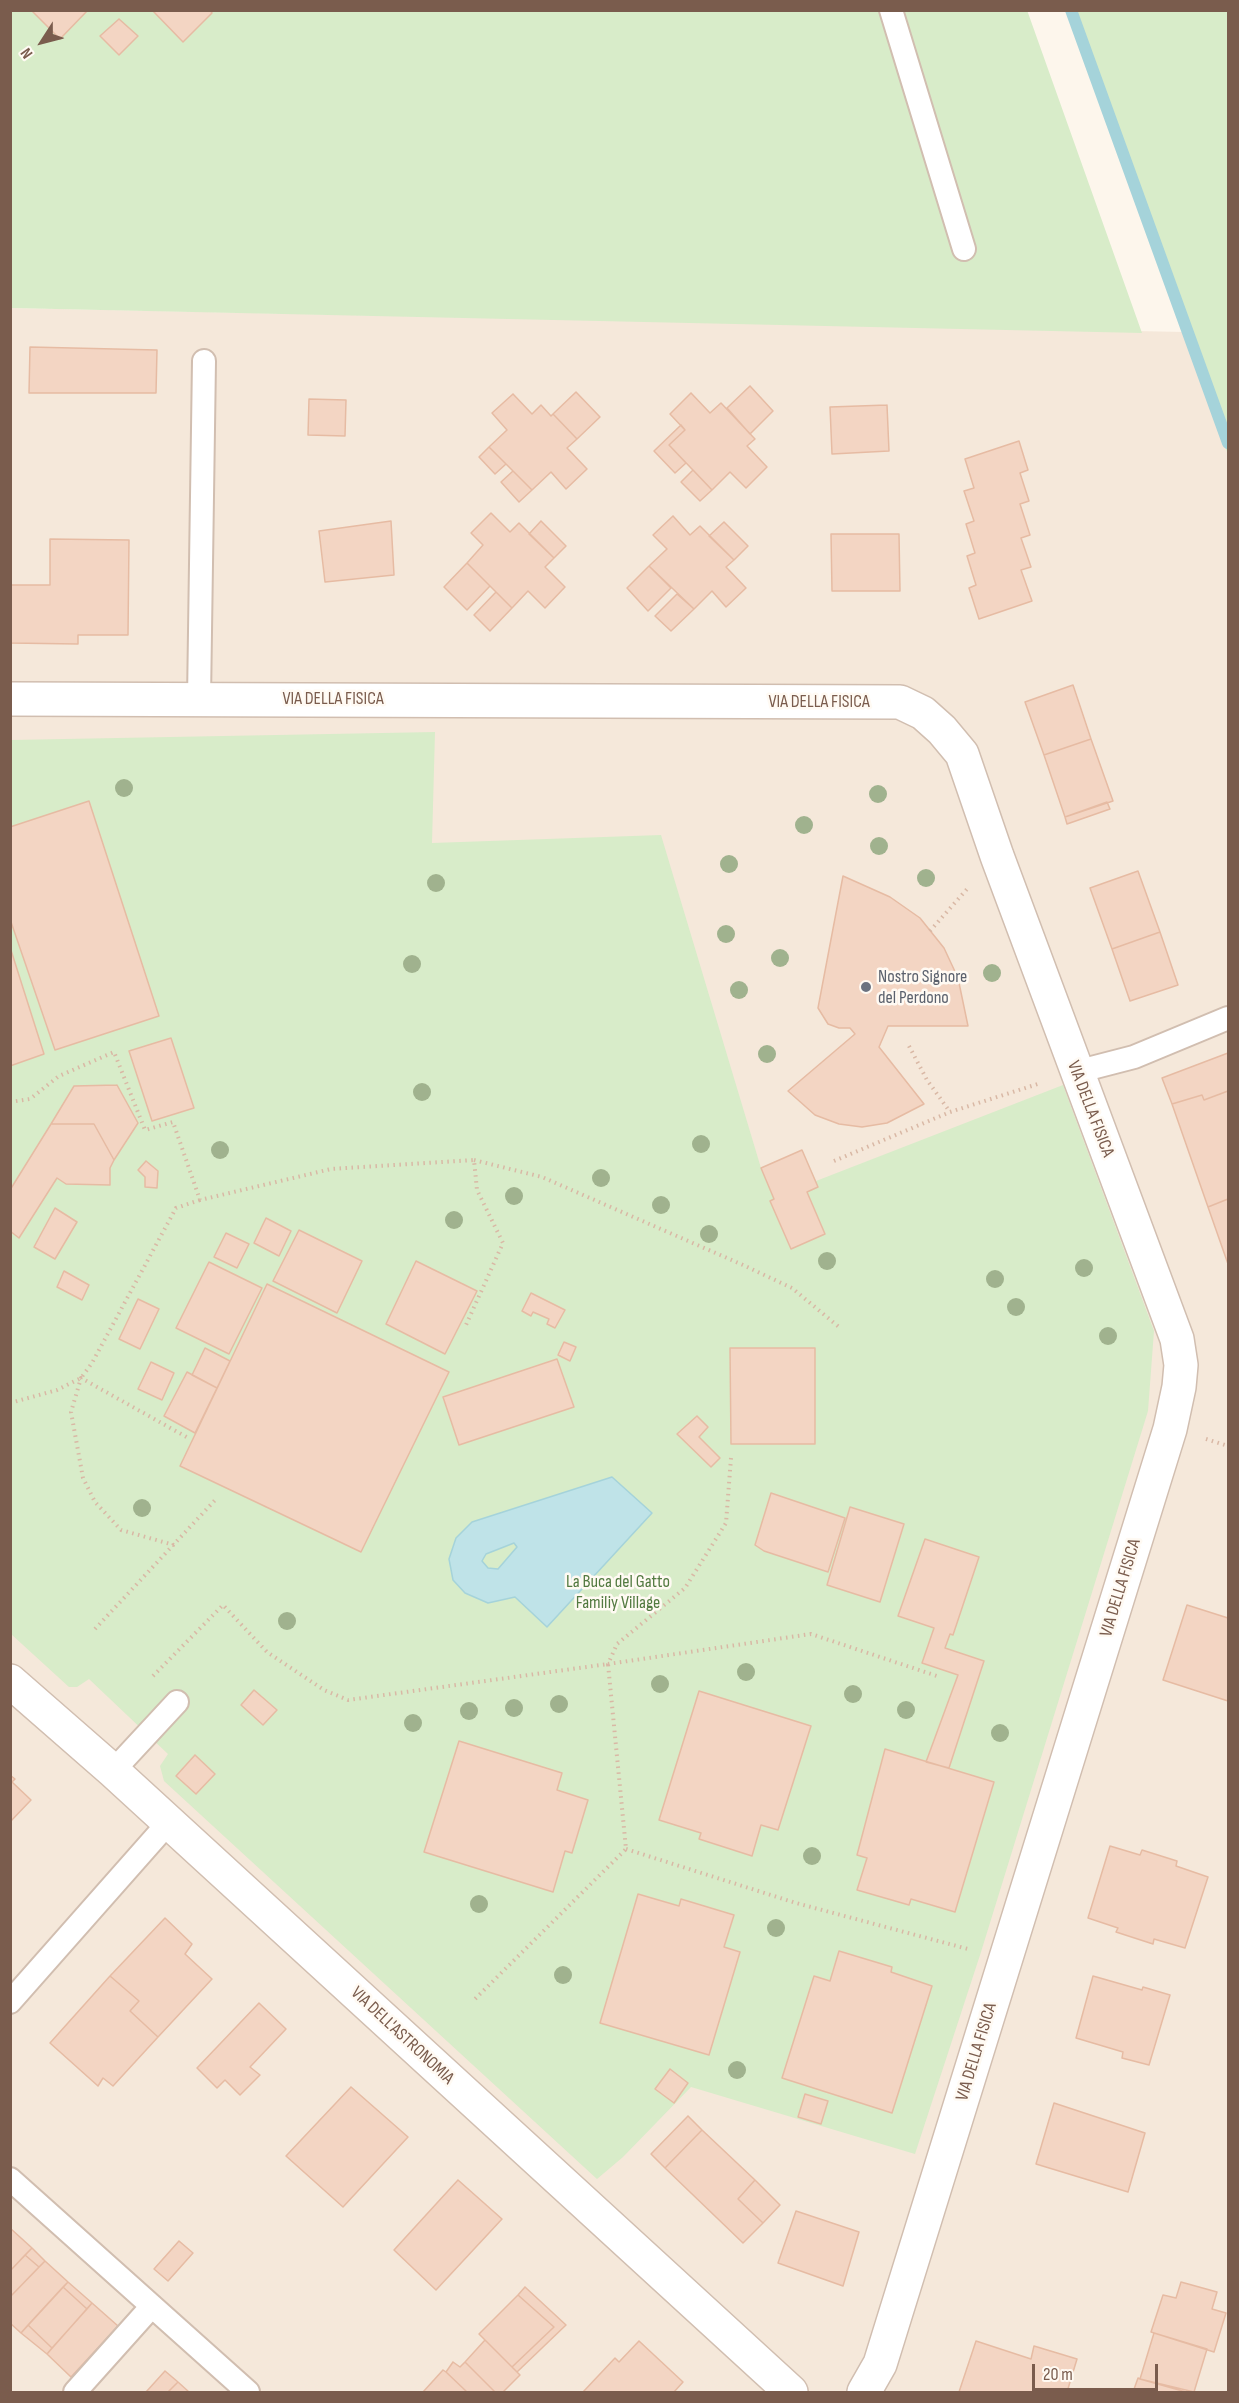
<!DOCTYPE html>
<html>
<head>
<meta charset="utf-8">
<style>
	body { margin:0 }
	#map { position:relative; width:1239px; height:2403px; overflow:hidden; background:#fdf6ec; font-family:"Sofia Sans Condensed",sans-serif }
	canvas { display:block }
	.frame { position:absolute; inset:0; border:12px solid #7a5c4d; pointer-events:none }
	.north { position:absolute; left:12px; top:12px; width:60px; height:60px; -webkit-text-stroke:4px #fffaf3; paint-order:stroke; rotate:234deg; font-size:16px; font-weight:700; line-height:24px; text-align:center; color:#7a5c4d }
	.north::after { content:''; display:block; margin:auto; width:21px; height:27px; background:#7a5c4d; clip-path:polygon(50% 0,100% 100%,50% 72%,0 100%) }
	.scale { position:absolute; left:1032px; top:2364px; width:126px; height:27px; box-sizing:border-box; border:3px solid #7a5c4d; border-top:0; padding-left:8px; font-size:18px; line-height:21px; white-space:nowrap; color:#7a5c4d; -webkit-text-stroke:4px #fffaf3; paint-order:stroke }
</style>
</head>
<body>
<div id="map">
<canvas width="1239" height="2403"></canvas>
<div class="frame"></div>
<div class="north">N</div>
<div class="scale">20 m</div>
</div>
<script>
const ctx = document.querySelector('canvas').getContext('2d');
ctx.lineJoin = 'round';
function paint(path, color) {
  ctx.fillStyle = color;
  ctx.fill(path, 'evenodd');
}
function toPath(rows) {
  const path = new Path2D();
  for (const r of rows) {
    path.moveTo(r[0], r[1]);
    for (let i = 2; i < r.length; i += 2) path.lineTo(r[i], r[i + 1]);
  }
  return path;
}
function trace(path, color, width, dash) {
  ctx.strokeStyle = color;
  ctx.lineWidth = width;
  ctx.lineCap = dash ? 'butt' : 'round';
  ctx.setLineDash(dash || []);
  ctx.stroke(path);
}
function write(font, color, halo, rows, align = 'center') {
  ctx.font = font + ' "Sofia Sans Condensed",sans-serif';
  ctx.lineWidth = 5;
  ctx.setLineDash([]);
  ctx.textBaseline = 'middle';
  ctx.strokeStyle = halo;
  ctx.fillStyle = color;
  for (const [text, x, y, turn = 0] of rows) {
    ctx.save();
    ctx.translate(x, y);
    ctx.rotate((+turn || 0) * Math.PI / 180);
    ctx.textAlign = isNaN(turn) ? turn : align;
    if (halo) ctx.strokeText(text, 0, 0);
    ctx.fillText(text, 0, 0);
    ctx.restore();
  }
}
paint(toPath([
	[11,308,1184,332,1228,455,1228,2392,11,2392]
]), '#f5e8da');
paint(toPath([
	[1027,10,1142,333,11,308,11,11],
	[1068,11,1228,11,1228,455,1184,332],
	[435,732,432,843,661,835,761,1168,802,1150,816,1181,1063,1085,1154,1331,1148,1411,981,1952,915,2154,691,2087,623,2157,597,2179,164,1781,160,1766,168,1754,89,1679,77,1687,69,1687,11,1634,11,740]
]), '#d8ecc9');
const water = toPath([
	[612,1477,652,1513,547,1627,515,1597,488,1603,465,1593,453,1580,449,1559,456,1538,472,1522,612,1477],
	[514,1543,517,1547,498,1569,488,1568,482,1561,486,1554,514,1543]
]);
paint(water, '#bfe3e8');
trace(water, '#a5d3da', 1.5);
trace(toPath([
	[1071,10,1228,443]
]), '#a5d3da', 12);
const building = toPath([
	[31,10,88,10,60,39,31,10],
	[152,10,210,10,212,13,183,42,152,10],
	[119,19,138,36,119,55,100,36,119,19],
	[30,347,157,350,156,393,29,393,30,347],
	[750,386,773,411,750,434,727,408,750,386],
	[576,392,600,417,577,439,553,414,576,392],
	[691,393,710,413,721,403,755,439,747,446,767,467,746,488,730,472,712,490,669,445,685,430,670,414,691,393],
	[513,394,532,414,541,405,551,416,553,414,577,439,567,448,587,469,566,489,551,472,532,490,489,447,507,430,492,413,513,394],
	[309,399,346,400,345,436,308,435,309,399],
	[887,405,889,451,832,454,830,407,887,405],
	[681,425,685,430,669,445,686,463,675,473,654,451,681,425],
	[1019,441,1028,470,1020,473,1029,501,1020,504,1030,535,1021,538,1031,567,1021,570,1032,601,979,619,969,588,976,585,967,556,975,553,966,524,974,521,964,491,974,488,965,459,1019,441],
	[489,447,506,464,495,474,479,457,489,447],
	[693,470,712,490,700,501,681,482,693,470],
	[513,471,532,490,519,502,501,482,513,471],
	[491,513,510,532,519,523,554,558,545,567,565,587,545,608,528,591,512,608,467,563,483,545,471,533,491,513],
	[673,516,690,535,700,526,734,560,726,567,746,588,726,607,712,591,694,609,649,566,667,549,653,535,673,516],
	[391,521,394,575,325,582,319,531,391,521],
	[541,521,566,546,554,558,529,534,541,521],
	[724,522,748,546,734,560,709,536,724,522],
	[831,534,899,534,900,591,832,591,831,534],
	[50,539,129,540,128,635,78,635,78,644,10,643,10,585,50,585,50,539],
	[467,563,490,586,467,610,444,587,467,563],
	[649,566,671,588,648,611,627,588,649,566],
	[496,592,512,608,490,631,474,615,496,592],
	[677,594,694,609,671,631,655,616,677,594],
	[1073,685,1091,739,1044,755,1025,702,1073,685],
	[1091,739,1113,801,1065,817,1044,755,1091,739],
	[89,801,159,1016,55,1050,10,919,10,827,89,801],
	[1107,802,1110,809,1067,824,1065,817,1107,802],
	[1138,871,1160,932,1112,949,1090,888,1138,871],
	[843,876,890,897,920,918,944,948,958,978,968,1026,888,1026,879,1047,924,1104,887,1123,862,1127,839,1124,815,1115,788,1091,855,1034,850,1028,839,1028,828,1024,818,1008,843,876],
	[1160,932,1178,985,1130,1001,1112,949,1160,932],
	[10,947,44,1054,10,1066,10,947],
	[171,1038,194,1108,152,1121,129,1051,171,1038],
	[1228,1053,1228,1091,1204,1100,1202,1095,1172,1104,1162,1078,1228,1053],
	[117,1085,138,1123,114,1160,94,1124,51,1124,74,1086,117,1085],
	[1228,1091,1228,1199,1208,1207,1172,1104,1202,1095,1204,1100,1228,1091],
	[51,1124,94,1124,114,1160,110,1168,110,1185,66,1184,57,1178,19,1238,10,1231,10,1190,51,1124],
	[802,1150,818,1187,807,1192,825,1234,791,1249,770,1201,774,1199,761,1168,802,1150],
	[146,1161,158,1171,157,1188,145,1187,145,1177,138,1170,146,1161],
	[1228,1199,1228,1264,1208,1207,1228,1199],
	[55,1208,77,1222,55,1259,34,1247,55,1208],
	[266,1218,291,1231,279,1256,254,1243,266,1218],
	[299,1230,362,1261,337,1313,273,1281,299,1230],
	[226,1233,249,1244,237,1268,214,1257,226,1233],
	[416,1261,477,1291,445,1354,386,1324,416,1261],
	[209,1262,262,1288,229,1354,176,1328,209,1262],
	[64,1271,89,1285,82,1300,57,1287,64,1271],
	[267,1284,449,1372,361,1552,180,1466,267,1284],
	[531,1293,565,1310,555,1328,547,1324,549,1319,533,1312,531,1316,522,1311,531,1293],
	[138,1299,159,1309,140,1349,119,1339,138,1299],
	[564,1342,576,1347,570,1361,558,1355,564,1342],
	[205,1348,230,1361,217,1388,192,1375,205,1348],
	[730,1348,815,1348,815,1444,731,1444,730,1348],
	[557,1359,574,1407,459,1445,443,1397,557,1359],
	[151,1362,174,1373,162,1400,138,1389,151,1362],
	[187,1372,217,1388,195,1433,164,1416,187,1372],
	[697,1416,708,1427,699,1437,720,1458,711,1467,677,1434,697,1416],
	[771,1493,845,1518,828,1572,764,1551,755,1545,771,1493],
	[850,1507,904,1524,880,1602,827,1585,850,1507],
	[925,1539,979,1557,953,1635,950,1634,945,1648,984,1661,949,1768,926,1762,958,1675,922,1663,934,1628,898,1616,925,1539],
	[1187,1605,1228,1618,1228,1701,1163,1680,1187,1605],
	[254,1690,277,1710,263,1725,241,1705,254,1690],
	[699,1691,811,1726,778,1830,761,1825,752,1856,699,1839,701,1833,659,1820,699,1691],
	[459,1741,562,1773,557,1790,588,1800,572,1853,565,1851,553,1892,424,1852,459,1741],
	[885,1749,994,1782,955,1912,911,1899,909,1905,857,1890,867,1858,857,1855,885,1749],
	[195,1755,215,1774,196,1794,176,1776,195,1755],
	[10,1775,15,1779,12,1782,31,1800,10,1822,10,1775],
	[1110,1846,1140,1855,1142,1850,1177,1861,1176,1866,1208,1877,1185,1948,1154,1939,1153,1944,1116,1932,1118,1928,1088,1918,1110,1846],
	[638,1894,679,1906,681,1899,734,1915,724,1947,740,1952,709,2055,600,2023,638,1894],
	[165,1918,192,1944,185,1954,212,1979,158,2037,130,2011,139,2001,110,1976,165,1918],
	[839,1951,892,1967,891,1972,932,1986,892,2113,782,2078,814,1976,830,1981,839,1951],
	[110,1976,139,2001,130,2011,158,2037,113,2086,103,2078,98,2086,50,2043,110,1976],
	[1093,1976,1142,1990,1143,1987,1170,1995,1149,2065,1122,2058,1123,2052,1076,2038,1093,1976],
	[259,2003,286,2029,250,2067,260,2075,240,2095,225,2080,217,2088,197,2068,259,2003],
	[670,2069,688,2083,674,2103,655,2089,670,2069],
	[351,2087,408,2137,343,2207,286,2156,351,2087],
	[805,2094,828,2101,821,2124,798,2117,805,2094],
	[1054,2103,1145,2133,1128,2192,1036,2164,1054,2103],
	[688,2116,702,2130,665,2168,651,2154,688,2116],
	[702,2130,755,2180,738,2199,763,2223,743,2243,665,2168,702,2130],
	[458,2180,502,2219,436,2290,394,2250,458,2180],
	[755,2180,780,2205,763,2223,738,2199,755,2180],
	[796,2211,859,2232,843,2286,778,2263,796,2211],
	[10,2228,32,2248,10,2271,10,2228],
	[179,2241,193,2253,168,2281,154,2269,179,2241],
	[32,2248,45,2261,39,2267,25,2255,32,2248],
	[25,2255,39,2267,10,2297,10,2271,25,2255],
	[45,2261,68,2282,21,2333,10,2323,10,2297,45,2261],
	[68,2282,92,2303,87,2309,63,2287,68,2282],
	[1181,2282,1217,2292,1212,2309,1226,2313,1214,2352,1151,2332,1163,2295,1176,2298,1181,2282],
	[63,2287,87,2309,52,2348,28,2325,63,2287],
	[525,2287,566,2325,517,2372,512,2367,554,2327,518,2295,525,2287],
	[518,2295,554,2327,512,2367,479,2334,518,2295],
	[92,2303,118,2326,71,2377,47,2354,92,2303],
	[28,2325,52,2348,47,2354,21,2333,28,2325],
	[1154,2333,1207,2349,1194,2392,1140,2379,1154,2333],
	[485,2340,520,2375,503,2392,495,2392,465,2362,485,2340],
	[639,2341,683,2382,674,2392,583,2392,615,2358,619,2362,639,2341],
	[976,2341,1031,2359,1034,2346,1077,2359,1067,2392,959,2392,976,2341],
	[453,2362,460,2367,465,2362,495,2392,467,2392,446,2372,453,2362],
	[443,2370,446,2372,467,2392,423,2392,443,2370],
	[165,2371,178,2382,168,2392,146,2392,165,2371],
	[1138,2378,1140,2379,1186,2392,1133,2392,1138,2378],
	[178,2382,189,2392,168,2392,178,2382]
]);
paint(building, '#f3d5c3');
trace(building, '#e6bba3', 1.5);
const lane = toPath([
	[891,10,964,249],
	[199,699,204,361],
	[1076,1072,1134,1057,1228,1018],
	[113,1771,177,1702],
	[10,2002,169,1822],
	[10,2179,248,2392],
	[75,2392,152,2306]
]);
const street = toPath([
	[10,699,900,702,923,713,942,730,962,754,997,856,1177,1339,1181,1365,1179,1387,1170,1429,880,2364,864,2392],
	[10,1681,113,1771,791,2392]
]);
trace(lane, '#d1beb0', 26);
trace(street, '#d1beb0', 36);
trace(toPath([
	[930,931,968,888],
	[909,1046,927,1080,950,1112],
	[10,1102,30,1099,59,1076,114,1052,145,1130,173,1122,200,1200,331,1169,474,1160,477,1190,503,1243,466,1325],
	[474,1160,542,1177,743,1265,792,1288,839,1327],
	[834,1161,950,1112,1041,1083],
	[10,1403,57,1390,81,1378,92,1363,176,1208,200,1200],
	[1206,1439,1228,1446],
	[731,1458,726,1523,685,1588,617,1644,608,1664,811,1634,940,1677],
	[174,1545,121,1530,95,1502,83,1478,71,1412,81,1378,190,1439],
	[95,1629,217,1498],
	[153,1676,223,1605,267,1652,324,1690,348,1700,608,1664,626,1849,475,1999],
	[626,1849,796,1903,968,1949]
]), '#d9b8a5', 4, [1.5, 4.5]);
trace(lane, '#fff', 22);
trace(street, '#fff', 33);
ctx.fillStyle = '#a0b28e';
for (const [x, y] of [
	[124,788],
	[878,794],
	[804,825],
	[879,846],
	[729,864],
	[926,878],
	[436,883],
	[726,934],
	[780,958],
	[412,964],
	[992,973],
	[739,990],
	[767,1054],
	[422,1092],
	[701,1144],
	[220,1150],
	[601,1178],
	[514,1196],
	[661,1205],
	[454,1220],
	[709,1234],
	[827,1261],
	[1084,1268],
	[995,1279],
	[1016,1307],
	[1108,1336],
	[142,1508],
	[287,1621],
	[746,1672],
	[660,1684],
	[853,1694],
	[559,1704],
	[514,1708],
	[906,1710],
	[469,1711],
	[413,1723],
	[1000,1733],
	[812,1856],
	[479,1904],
	[776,1928],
	[563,1975],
	[737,2070]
]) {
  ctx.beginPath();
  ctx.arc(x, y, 9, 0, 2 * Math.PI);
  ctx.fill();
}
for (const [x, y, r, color] of [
	[866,987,6,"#6b7280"]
]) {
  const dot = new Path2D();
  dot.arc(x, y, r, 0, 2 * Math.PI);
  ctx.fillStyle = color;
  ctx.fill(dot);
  trace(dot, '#fffaf3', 2);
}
write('18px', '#7a5c4d', '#fffaf3', [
	["VIA DELLA FISICA",333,699],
	["VIA DELLA FISICA",819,702],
	["VIA DELLA FISICA",1090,1109,69],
	["VIA DELLA FISICA",1121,1588,-73],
	["VIA DELL'ASTRONOMIA",402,2036,43],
	["VIA DELLA FISICA",977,2052,-73]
]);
write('18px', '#5b616d', '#fffaf3', [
	["Nostro Signore",878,977],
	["del Perdono",878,998]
], 'left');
write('18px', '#537a41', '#fffaf3', [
	["La Buca del Gatto",618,1582],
	["Familiy Village",618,1603]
]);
</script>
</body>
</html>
